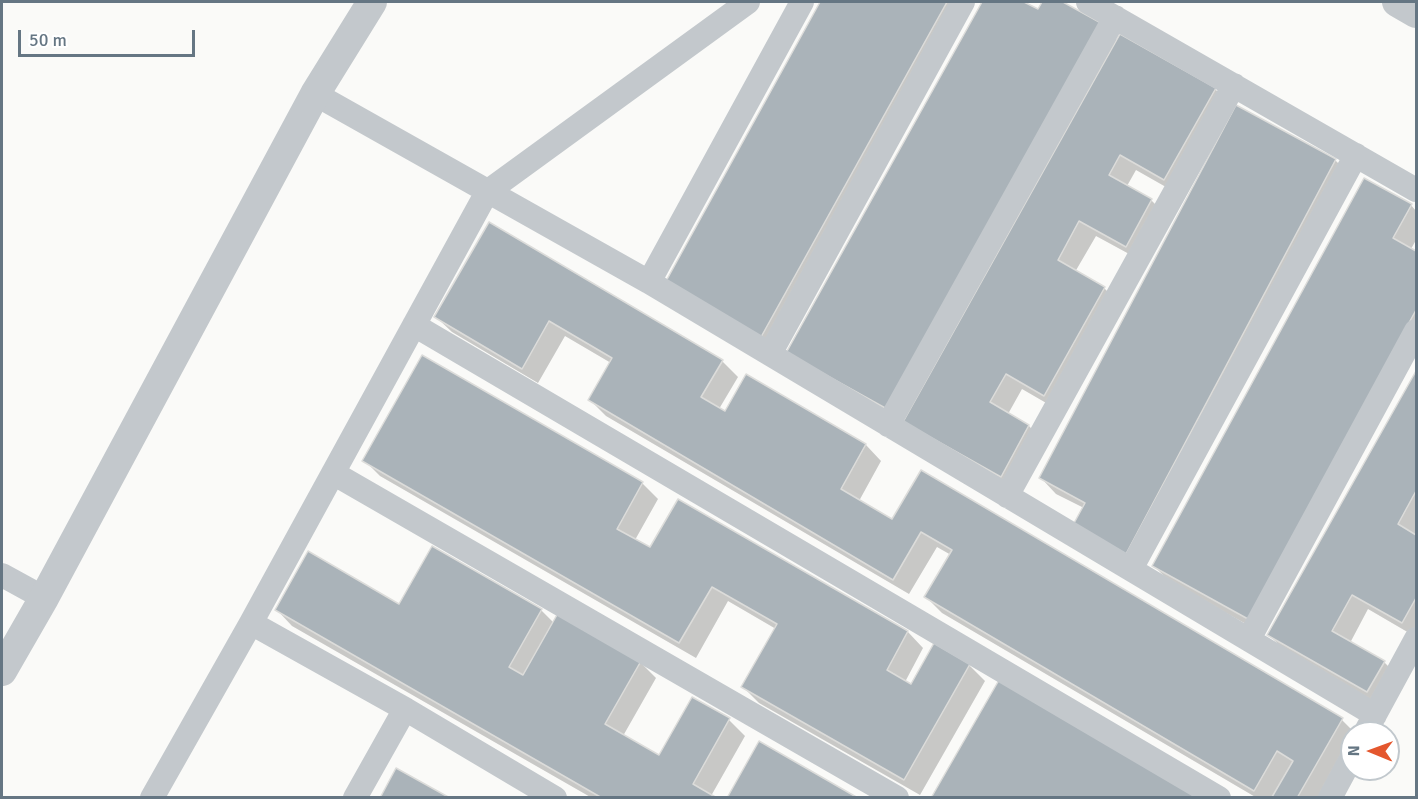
<!DOCTYPE html>
<html>
<head>
<meta charset="utf-8">
<style>
	body { margin:0 }
	#map { position:relative; width:1418px; height:799px; overflow:hidden; background:#fafaf8; font-family:Signika,sans-serif }
	canvas { display:block }
	.frame { position:absolute; inset:0; border:3px solid #657683; pointer-events:none }
	.north { position:absolute; left:1340px; top:721px; width:60px; height:60px; box-sizing:border-box; background:#fff; border:2px solid #c1c8cd; border-radius:50%; rotate:271deg; font-size:16px; font-weight:700; line-height:24px; text-align:center; color:#657683 }
	.north::after { content:''; display:block; margin:auto; width:21px; height:27px; background:#e4572e; clip-path:polygon(50% 0,100% 100%,50% 72%,0 100%) }
	.scale { position:absolute; left:18px; top:30px; width:177px; height:27px; box-sizing:border-box; border:3px solid #657683; border-top:0; padding-left:8px; font-size:18px; line-height:21px; white-space:nowrap; color:#657683; -webkit-text-stroke:4px #fff; paint-order:stroke }
</style>
</head>
<body>
<div id="map">
<canvas width="1418" height="799"></canvas>
<div class="frame"></div>
<div class="north">N</div>
<div class="scale">50 m</div>
</div>
<script>
const ctx = document.querySelector('canvas').getContext('2d');
ctx.lineJoin = 'round';
function paint(path, color) {
  ctx.fillStyle = color;
  ctx.fill(path, 'evenodd');
}
function toPath(rows) {
  const path = new Path2D();
  for (const r of rows) {
    path.moveTo(r[0], r[1]);
    for (let i = 2; i < r.length; i += 2) path.lineTo(r[i], r[i + 1]);
  }
  return path;
}
function trace(path, color, width, dash) {
  ctx.strokeStyle = color;
  ctx.lineWidth = width;
  ctx.lineCap = dash ? 'butt' : 'round';
  ctx.setLineDash(dash || []);
  ctx.stroke(path);
}
paint(toPath([
	[822,2,971,2,777,352,667,283],
	[984,2,1021,2,1038,11,1044,2,1060,2,1101,24,1118,41,1215,89,1231,105,1180,195,1136,170,1127,186,1151,200,1167,216,1142,261,1096,236,1075,272,1104,288,1120,304,1060,411,1022,389,1008,414,1029,426,1044,442,1017,492,788,353],
	[1335,160,1351,176,1143,568,1084,508,1056,494,1041,478],
	[1411,205,1416,211,1416,240,1411,249,1416,252,1416,355,1264,634,1170,582,1154,566],
	[490,224,722,361,738,377,719,409,725,413,747,376,866,445,881,461,859,501,893,521,921,472,1342,720,1355,733,1352,733,1352,746,1322,798,1257,798,942,613,926,597,951,555,937,547,909,594,606,416,590,400,611,363,565,336,538,383,452,332,436,317],
	[1416,374,1416,637,1368,609,1350,643,1384,662,1400,678,1384,707,1285,651,1269,635],
	[364,460,642,483,658,499,635,540,650,549,678,501,908,632,923,648,905,682,912,686,969,665,985,681,920,795,759,703,743,687,776,629,728,601,696,658,380,476],
	[277,610,541,610,554,623,640,662,656,678,623,736,660,757,693,699,729,720,745,736,711,796,714,798,592,798,292,626]
]), '#0003');
const building = toPath([
	[820,2,947,2,761,337,665,283,820,2],
	[982,2,1024,2,1038,9,1042,2,1063,2,1101,23,887,409,786,353,982,2],
	[1120,34,1216,88,1164,180,1120,155,1109,175,1152,199,1126,247,1079,221,1058,260,1105,287,1044,396,1006,374,990,402,1029,425,1001,477,903,422,1120,34],
	[1236,105,1336,159,1126,554,1073,525,1085,503,1039,478,1236,105],
	[1364,178,1412,204,1393,238,1416,251,1416,310,1248,619,1152,566,1364,178],
	[489,222,723,360,701,397,725,411,746,374,866,444,841,489,892,519,921,470,1343,718,1297,798,1272,797,1293,761,1277,751,1254,791,924,597,952,550,921,532,893,580,588,400,612,358,549,321,522,369,434,317,489,222],
	[422,355,643,482,617,529,650,547,678,499,908,631,887,670,911,684,934,643,970,664,904,780,741,687,777,624,712,587,679,643,362,461,422,355],
	[1416,371,1416,491,1398,524,1416,535,1416,598,1402,623,1352,595,1332,631,1385,661,1367,692,1267,635,1416,371],
	[432,546,542,609,509,667,523,675,558,613,641,661,605,724,659,755,692,697,730,718,693,784,717,798,602,798,275,610,308,551,399,604,432,546],
	[999,680,1202,798,931,798,999,680],
	[759,741,858,798,727,798,759,741],
	[396,768,450,798,380,798,396,768]
]);
paint(building, '#aab3b9');
trace(building, '#dcdcda', 1.5);
trace(toPath([
	[1088,2,1416,190],
	[315,94,649,282,1375,715],
	[649,282,802,2],
	[414,325,1219,798],
	[770,354,963,2],
	[888,425,1115,17],
	[333,473,897,798],
	[1007,496,1234,85],
	[1131,569,1356,155],
	[2,575,44,598],
	[251,623,405,709,555,798],
	[1249,639,1416,331],
	[1365,733,1416,639],
	[152,798,251,623,487,192,748,2],
	[355,798,405,709],
	[1330,798,1352,757]
]), '#c3c8cc', 24);
trace(toPath([
	[1397,2,1416,13],
	[2,671,44,598,315,94,372,2]
]), '#c3c8cc', 30);
</script>
</body>
</html>
